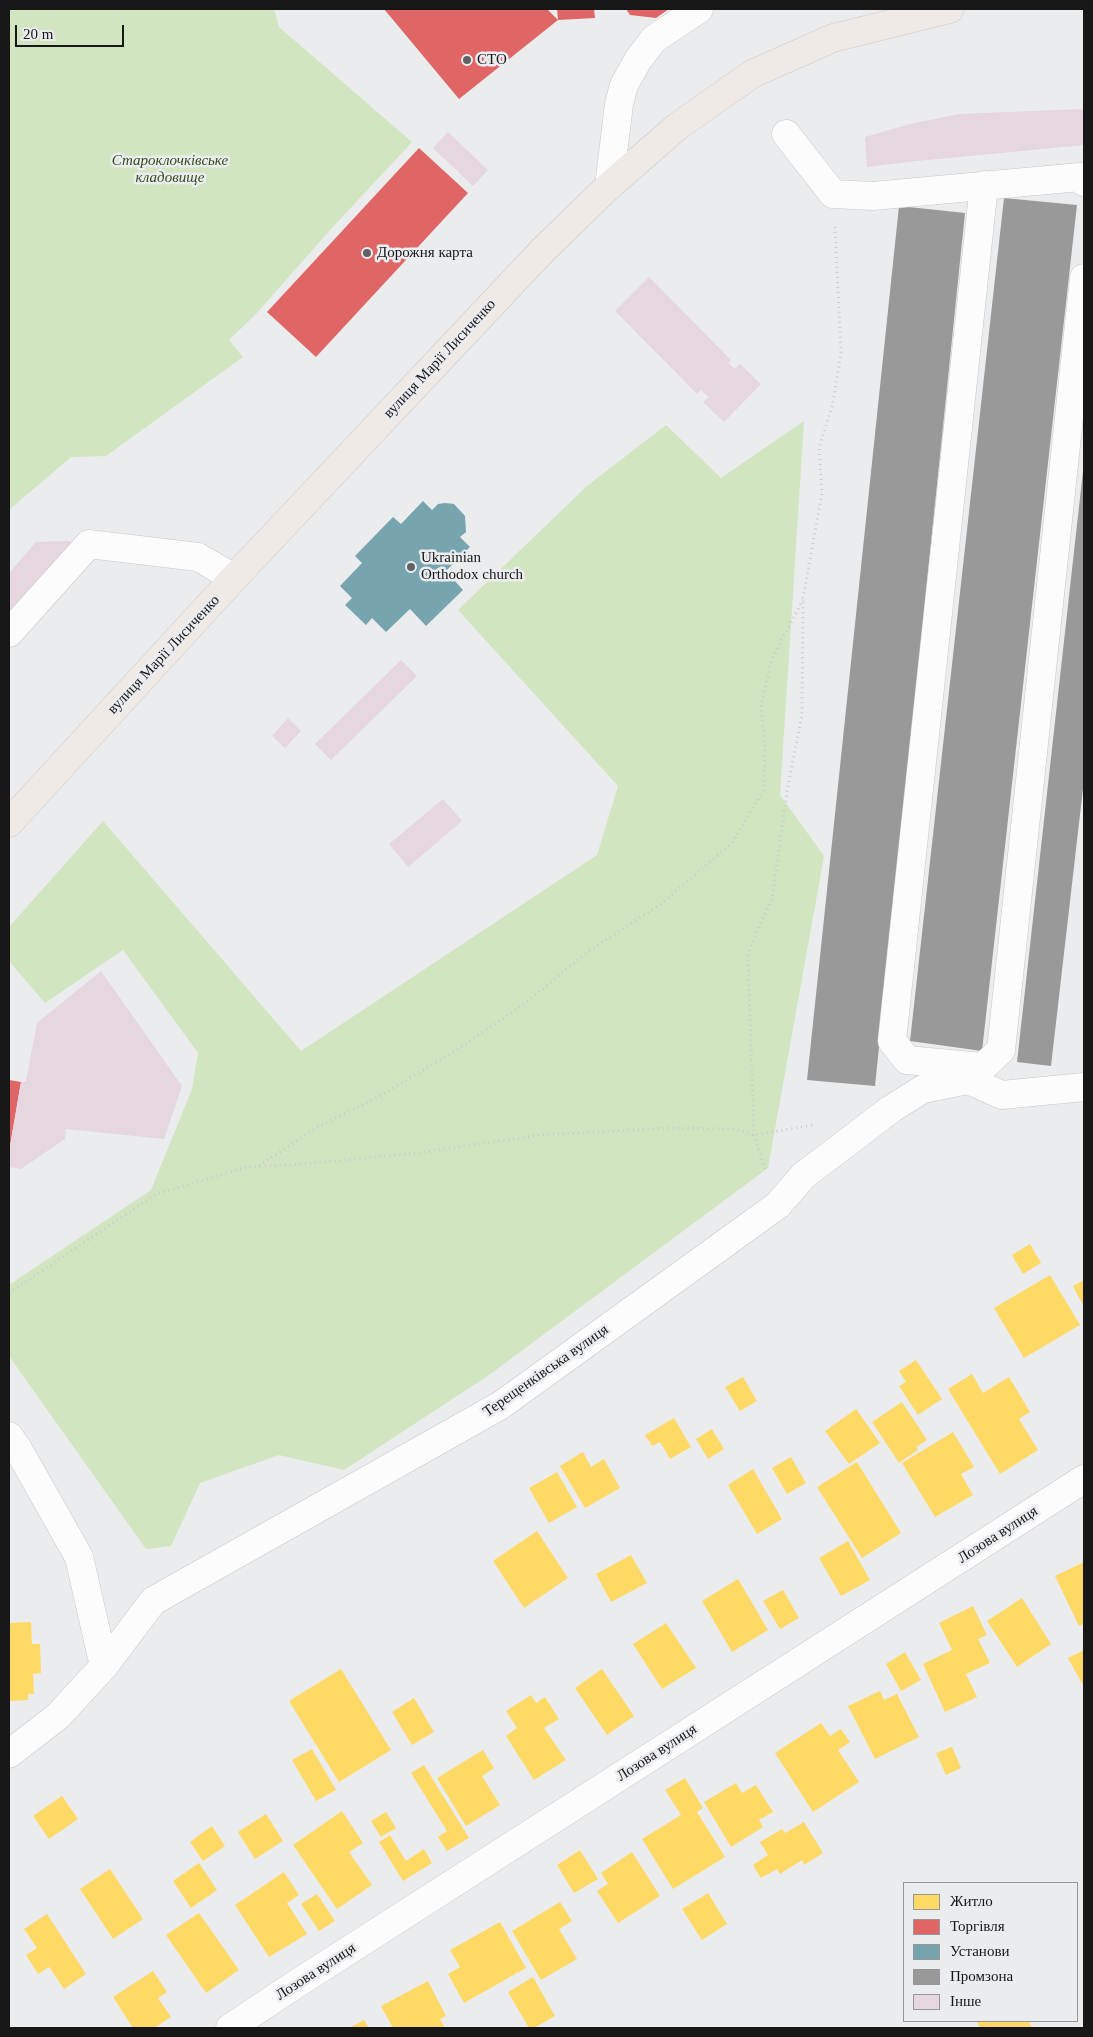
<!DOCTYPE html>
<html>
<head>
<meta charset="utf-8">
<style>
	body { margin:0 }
	#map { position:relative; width:1093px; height:2037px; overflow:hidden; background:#ebecee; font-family:"Times New Roman",serif }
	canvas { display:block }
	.frame { position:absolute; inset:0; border:10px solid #171718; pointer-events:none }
	.legend { position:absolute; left:903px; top:1882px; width:175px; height:140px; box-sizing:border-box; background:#eaecef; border:1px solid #969799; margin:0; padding:6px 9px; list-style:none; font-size:15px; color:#171718 }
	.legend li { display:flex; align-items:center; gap:10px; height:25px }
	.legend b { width:25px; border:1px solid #969799 }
	.scale { position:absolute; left:15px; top:25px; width:109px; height:22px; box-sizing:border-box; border:2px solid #171718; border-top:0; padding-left:6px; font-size:15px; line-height:18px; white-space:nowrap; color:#171718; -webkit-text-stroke:4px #eaecef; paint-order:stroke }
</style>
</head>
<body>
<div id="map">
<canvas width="1093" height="2037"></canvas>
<div class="frame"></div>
<ul class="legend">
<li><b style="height:14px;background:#ffd966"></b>Житло</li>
<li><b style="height:14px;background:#e06666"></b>Торгівля</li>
<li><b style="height:14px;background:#76a5af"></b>Установи</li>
<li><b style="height:14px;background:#999"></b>Промзона</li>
<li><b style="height:14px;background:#e6d6df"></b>Інше</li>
</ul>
<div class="scale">20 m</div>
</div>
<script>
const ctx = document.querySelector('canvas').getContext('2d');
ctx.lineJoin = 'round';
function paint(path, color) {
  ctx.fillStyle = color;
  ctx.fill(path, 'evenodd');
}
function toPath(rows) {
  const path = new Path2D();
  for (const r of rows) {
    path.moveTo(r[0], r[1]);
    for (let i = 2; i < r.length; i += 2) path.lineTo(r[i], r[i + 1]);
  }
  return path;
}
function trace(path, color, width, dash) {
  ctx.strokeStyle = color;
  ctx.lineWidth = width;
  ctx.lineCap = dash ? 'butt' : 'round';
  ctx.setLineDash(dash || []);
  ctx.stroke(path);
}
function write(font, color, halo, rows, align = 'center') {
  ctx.font = font + ' "Times New Roman",serif';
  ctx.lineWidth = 5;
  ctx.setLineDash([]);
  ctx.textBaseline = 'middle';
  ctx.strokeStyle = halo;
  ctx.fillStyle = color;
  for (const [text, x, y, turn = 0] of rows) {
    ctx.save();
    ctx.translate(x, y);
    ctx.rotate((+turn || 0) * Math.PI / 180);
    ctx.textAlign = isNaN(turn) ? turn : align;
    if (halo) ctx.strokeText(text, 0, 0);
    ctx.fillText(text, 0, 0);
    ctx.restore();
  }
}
paint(toPath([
	[9,9,274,9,279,27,412,142,331,229,256,314,229,340,243,357,106,456,71,457,9,510],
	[804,421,780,795,824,856,768,1168,489,1375,344,1470,279,1455,200,1483,171,1546,146,1549,9,1356,9,1285,151,1190,192,1089,198,1053,123,950,45,1003,9,961,9,927,103,821,301,1051,597,855,618,786,458,610,587,486,666,425,721,478]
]), '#d1e5c0');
paint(toPath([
	[1030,1244,1041,1263,1023,1274,1012,1255],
	[1050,1275,1080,1325,1024,1358,994,1308],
	[1084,1280,1084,1307,1073,1286],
	[916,1360,942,1399,918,1415,899,1386,906,1382,899,1371],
	[972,1374,983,1393,1009,1377,1030,1412,1019,1419,1038,1450,1000,1474,948,1389],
	[743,1377,757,1401,740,1411,725,1387],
	[902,1402,927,1440,916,1447,918,1450,899,1463,872,1422],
	[856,1409,880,1443,849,1464,825,1431],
	[674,1418,691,1447,670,1459,660,1442,652,1446,645,1435],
	[712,1429,724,1449,708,1459,696,1439],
	[953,1432,974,1467,961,1474,973,1495,935,1517,902,1463],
	[583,1452,591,1467,604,1459,620,1488,585,1508,560,1466],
	[791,1457,806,1483,787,1494,772,1468],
	[857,1462,901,1533,862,1558,817,1487],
	[753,1469,782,1519,757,1534,728,1485],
	[557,1472,577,1507,549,1523,529,1488],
	[537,1531,568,1578,524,1608,493,1561],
	[848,1541,870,1580,841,1596,819,1558],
	[631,1555,647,1583,611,1602,596,1574],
	[1084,1562,1084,1624,1079,1626,1055,1576],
	[738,1579,768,1630,732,1652,702,1601],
	[783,1590,799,1618,780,1629,763,1601],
	[1022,1598,1051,1644,1017,1667,987,1621],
	[973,1606,987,1635,978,1639,990,1663,966,1674,977,1697,945,1712,923,1664,952,1650,939,1623],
	[31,1622,32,1644,40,1644,41,1673,33,1674,34,1694,28,1694,28,1700,10,1701,9,1623],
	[666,1623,696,1668,662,1689,633,1644],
	[1084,1650,1084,1687,1068,1658],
	[905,1652,921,1680,901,1691,886,1664],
	[341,1669,391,1750,339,1782,289,1701],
	[602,1669,634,1716,607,1735,575,1688],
	[880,1691,884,1700,897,1694,919,1737,875,1759,848,1706],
	[531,1695,536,1703,545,1697,559,1719,544,1728,566,1760,534,1780,506,1736,517,1728,506,1711],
	[414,1698,434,1732,412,1745,392,1712],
	[821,1723,830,1736,841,1729,850,1742,838,1750,859,1782,813,1812,775,1753],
	[952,1747,961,1768,946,1775,936,1753],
	[312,1749,336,1790,316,1801,292,1760],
	[483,1750,494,1768,482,1776,500,1805,466,1826,437,1778],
	[424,1765,469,1838,447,1851,438,1837,447,1831,411,1773],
	[685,1778,703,1808,697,1812,725,1857,673,1889,642,1839,681,1815,665,1790],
	[736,1783,742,1793,756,1785,773,1812,759,1820,763,1827,731,1847,704,1802],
	[62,1796,78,1819,49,1839,33,1816],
	[342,1811,363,1843,349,1852,372,1885,337,1909,293,1845],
	[386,1812,396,1828,381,1837,371,1821],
	[266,1814,283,1841,255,1859,238,1832],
	[804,1822,823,1853,804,1865,802,1860,780,1874,777,1869,761,1878,753,1865,768,1855,760,1842,782,1829,785,1833],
	[212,1826,225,1846,203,1861,190,1842],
	[390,1835,406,1861,424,1849,432,1863,403,1881,379,1842],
	[580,1850,598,1879,574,1893,557,1865],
	[632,1852,660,1896,618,1923,597,1891,608,1884,601,1873],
	[199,1863,217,1890,191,1908,173,1881],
	[110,1869,143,1919,113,1939,80,1889],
	[284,1872,299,1895,287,1903,307,1934,269,1957,235,1905],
	[708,1893,727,1924,702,1940,682,1909],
	[317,1894,335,1921,319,1931,301,1904],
	[560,1902,572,1921,559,1929,577,1959,541,1980,512,1931],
	[199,1913,239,1970,206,1993,166,1935],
	[47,1914,86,1974,64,1989,49,1967,38,1974,26,1955,37,1948,24,1929],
	[500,1922,526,1968,464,2003,448,1974,460,1967,450,1950],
	[153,1971,167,1992,158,1998,171,2017,154,2028,133,2028,113,1997],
	[533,1977,555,2016,534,2028,529,2028,508,1992],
	[428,1981,446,2016,440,2019,445,2028,393,2028,381,2006],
	[364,2020,369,2028,349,2028],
	[980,2021,1029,2021,1032,2028,980,2028,977,2022]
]), '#ffd966');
paint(toPath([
	[384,9,547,9,558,20,459,99],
	[557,9,594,9,595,18,558,20],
	[626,9,669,9,656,18,630,15],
	[419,148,468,193,316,357,267,312],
	[9,1080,21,1082,10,1146,9,1146]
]), '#e06666');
paint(toPath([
	[423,501,432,510,438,504,445,503,454,504,465,516,466,532,460,537,470,547,446,571,463,590,426,626,410,609,386,632,372,618,366,625,345,605,352,598,340,586,362,563,355,556,393,517,401,524]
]), '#76a5af');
paint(toPath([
	[1004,198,1077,205,982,1051,910,1041],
	[899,206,965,213,875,1086,807,1080],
	[1083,471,1084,780,1051,1066,1017,1062]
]), '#999');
paint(toPath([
	[1084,109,1084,145,917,161,867,167,865,137,910,124,959,114],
	[448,132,488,170,473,186,433,148],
	[649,277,731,360,728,363,735,369,740,364,761,384,724,422,703,402,709,397,701,390,697,394,615,311],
	[69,541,91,561,9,650,9,573,36,542],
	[401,660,417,676,331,760,315,744],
	[288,718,301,731,285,748,272,736],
	[443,799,462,821,408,867,389,844],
	[101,971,182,1086,164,1139,66,1129,65,1139,21,1169,9,1167,9,1152,21,1082,26,1081,37,1023]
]), '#e6d6df');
const minor = toPath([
	[786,134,833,194,873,196,1080,177,1084,182],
	[984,185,892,1041,907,1060,983,1067,1001,1050,1084,278],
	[609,186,619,104,624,85,638,60,654,39,699,9],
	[9,633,89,544,198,557,234,578],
	[9,1436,18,1449,79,1557,104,1666],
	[9,1754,58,1716,104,1666,153,1601,501,1405,778,1205,803,1176,891,1109,923,1089,968,1080,1002,1095,1084,1087],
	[230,2028,293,1986,1084,1479]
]);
const major = toPath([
	[9,823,234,578,543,250,609,186,678,126,752,74,833,38,950,9]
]);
trace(minor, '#c6c7c8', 29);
trace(major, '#c9c9ca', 29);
trace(toPath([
	[259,1166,316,1128,378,1097,458,1049,524,1004,590,950,661,904,733,842,764,789,765,746,761,705,772,658,803,600],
	[765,1169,754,1135,748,956,755,935,772,898,788,786,802,715,803,598,822,493,819,448,833,403,841,352,835,227],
	[9,1293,156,1194,247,1167,303,1164,418,1153,541,1135,670,1128,735,1129,754,1135,814,1125]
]), '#cbcbcc', 3, [1, 4]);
trace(minor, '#fcfcfc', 28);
trace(major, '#efeae6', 28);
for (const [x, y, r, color] of [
	[467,60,5,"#616263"],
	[367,253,5,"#616263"],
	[411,567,5,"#616263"]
]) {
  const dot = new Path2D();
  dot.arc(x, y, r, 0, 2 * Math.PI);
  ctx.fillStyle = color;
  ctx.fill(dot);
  trace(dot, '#eaecef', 2);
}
write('15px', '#171718', '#eaecef', [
	["СТО",477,60],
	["Дорожня карта",377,253],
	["Ukrainian",421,558],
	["Orthodox church",421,575]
], 'left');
write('italic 15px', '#334c16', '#eaecef', [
	["Староклочківське",170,161],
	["кладовище",170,178]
]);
write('15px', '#171718', '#eaecef', [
	["вулиця Марії Лисиченко",440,359,-47],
	["вулиця Марії Лисиченко",164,655,-47],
	["Терещенківська вулиця",546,1371,-35],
	["Лозова вулиця",998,1535,-33],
	["Лозова вулиця",657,1753,-33],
	["Лозова вулиця",316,1972,-33]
]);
</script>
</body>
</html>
